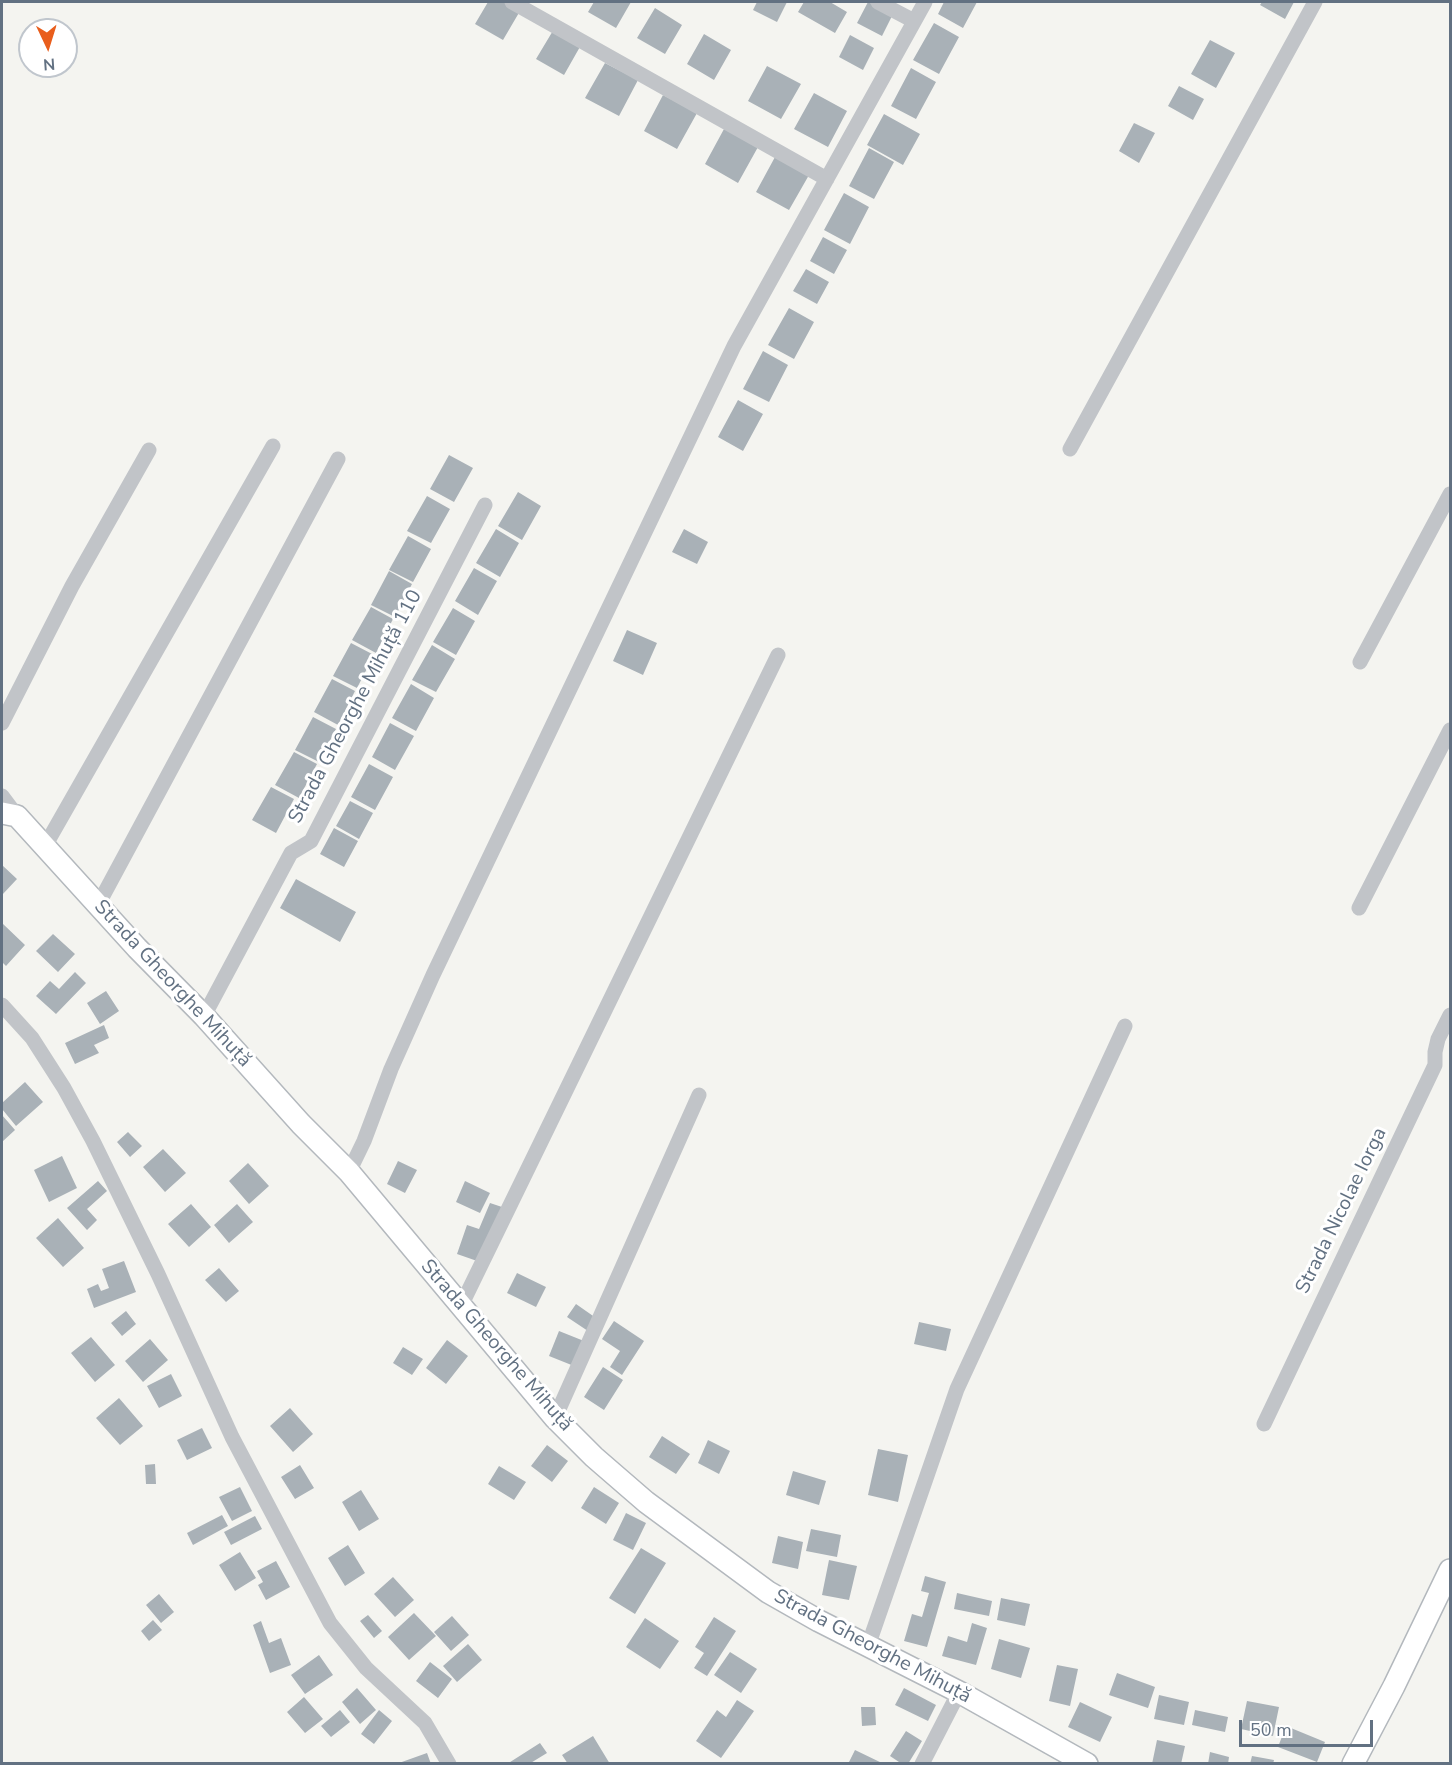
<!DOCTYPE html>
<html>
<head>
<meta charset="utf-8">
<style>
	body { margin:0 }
	#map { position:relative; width:1452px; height:1765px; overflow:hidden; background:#f4f4f0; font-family:"Nunito Sans",sans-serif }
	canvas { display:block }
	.frame { position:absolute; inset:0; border:3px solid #627182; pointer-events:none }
	.north { position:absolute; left:18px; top:18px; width:60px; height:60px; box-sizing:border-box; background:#fff; border:2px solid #c0c6cd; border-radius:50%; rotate:176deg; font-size:16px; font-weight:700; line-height:24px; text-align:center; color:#627182 }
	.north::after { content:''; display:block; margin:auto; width:21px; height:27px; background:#e95e1c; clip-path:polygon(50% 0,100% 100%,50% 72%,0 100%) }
	.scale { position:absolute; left:1239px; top:1720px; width:134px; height:27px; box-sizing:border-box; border:3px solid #627182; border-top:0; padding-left:8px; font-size:18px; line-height:21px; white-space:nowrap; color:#627182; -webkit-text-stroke:4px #fff; paint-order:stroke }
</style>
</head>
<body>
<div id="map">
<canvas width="1452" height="1765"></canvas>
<div class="frame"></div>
<div class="north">N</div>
<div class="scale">50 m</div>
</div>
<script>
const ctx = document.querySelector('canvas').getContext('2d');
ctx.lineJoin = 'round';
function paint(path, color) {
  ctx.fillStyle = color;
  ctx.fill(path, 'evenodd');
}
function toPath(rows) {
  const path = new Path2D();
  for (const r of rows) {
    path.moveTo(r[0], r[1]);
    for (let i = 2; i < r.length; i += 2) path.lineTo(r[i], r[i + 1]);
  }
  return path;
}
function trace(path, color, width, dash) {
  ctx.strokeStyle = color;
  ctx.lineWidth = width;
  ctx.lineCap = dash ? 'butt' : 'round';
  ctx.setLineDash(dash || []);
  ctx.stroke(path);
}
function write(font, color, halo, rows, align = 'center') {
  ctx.font = font + ' "Nunito Sans",sans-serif';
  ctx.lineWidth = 6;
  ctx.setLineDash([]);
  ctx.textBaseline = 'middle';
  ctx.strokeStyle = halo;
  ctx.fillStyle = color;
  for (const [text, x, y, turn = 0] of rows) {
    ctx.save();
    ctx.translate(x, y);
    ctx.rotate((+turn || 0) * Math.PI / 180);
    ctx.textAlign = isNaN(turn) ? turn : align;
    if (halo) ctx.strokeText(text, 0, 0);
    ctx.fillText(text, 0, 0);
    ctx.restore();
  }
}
paint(toPath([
	[488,2,505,2,520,11,503,40,475,24],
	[594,2,631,2,616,28,588,12],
	[757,2,787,2,777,22,753,10],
	[804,2,830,2,847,12,835,33,798,12],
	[868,2,893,14,882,36,857,23],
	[944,2,977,2,963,28,938,14],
	[1262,2,1294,2,1285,19,1260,5],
	[655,8,682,25,665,54,637,38],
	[934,23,959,37,939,74,913,60],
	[554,29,581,45,564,75,536,59],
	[704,34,731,50,714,80,687,64],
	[850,35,874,48,863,70,839,57],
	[1210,40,1235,53,1216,88,1191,74],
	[605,63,638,80,619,116,585,98],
	[767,66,801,84,781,119,748,101],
	[911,68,936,82,916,119,891,106],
	[1179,86,1204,99,1193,120,1168,106],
	[814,93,847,111,828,147,794,129],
	[663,95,697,113,677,149,644,131],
	[884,114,920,134,903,165,867,145],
	[1134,123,1155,133,1139,163,1119,151],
	[724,129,758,147,738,183,705,164],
	[869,148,894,162,874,199,849,186],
	[775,157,809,175,789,210,756,192],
	[844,193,869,207,850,244,824,230],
	[823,237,847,250,834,274,810,261],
	[806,269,829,282,817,304,793,291],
	[789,308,814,322,794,359,768,345],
	[763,351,788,365,769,402,743,389],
	[738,400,763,414,743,451,718,437],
	[449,455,473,468,454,502,430,489],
	[518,492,541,506,522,540,498,526],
	[427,496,450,509,431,543,407,531],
	[496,529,519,543,500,577,476,563],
	[684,529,708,542,697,564,672,552],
	[408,536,431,549,413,582,389,570],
	[474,568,497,581,478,615,455,601],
	[389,571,412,584,395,617,371,605],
	[371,607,393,619,376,653,352,640],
	[453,608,475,621,456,655,433,642],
	[627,630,657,643,643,675,613,661],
	[351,643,374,655,357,688,333,676],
	[432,645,455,659,436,692,412,680],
	[332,679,355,691,338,725,314,712],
	[411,684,434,698,416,731,392,718],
	[313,717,336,729,319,762,295,750],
	[390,723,414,736,395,770,372,757],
	[294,752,317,764,299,798,275,785],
	[369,764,393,777,375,810,351,797],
	[271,787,294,799,276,833,252,820],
	[350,801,373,813,359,839,336,826],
	[334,828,358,841,344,867,320,854],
	[2,865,17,879,2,895],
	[296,879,356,912,340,942,280,908],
	[2,923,25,945,6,966,2,962],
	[53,934,75,954,58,972,36,951],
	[75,972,86,983,56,1014,36,996,50,981,59,989],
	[106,991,119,1011,100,1024,87,1003],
	[104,1025,109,1038,94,1045,99,1053,75,1064,65,1043],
	[25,1082,43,1102,16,1126,2,1109,2,1103],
	[2,1115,15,1130,2,1142],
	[128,1132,142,1146,130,1157,117,1142],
	[163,1149,186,1173,165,1192,143,1167],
	[62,1156,77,1188,49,1202,34,1170],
	[398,1161,417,1170,405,1193,387,1184],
	[248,1163,269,1186,249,1204,229,1181],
	[98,1181,107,1191,87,1209,97,1220,87,1230,67,1208],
	[465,1181,490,1193,480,1213,456,1202],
	[490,1203,502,1207,480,1262,457,1254,467,1225,479,1229],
	[191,1204,211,1227,189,1247,168,1224],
	[237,1204,253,1222,229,1243,214,1225],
	[58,1218,84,1248,63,1267,36,1238],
	[124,1261,136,1292,94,1308,87,1289,98,1284,101,1291,109,1288,102,1269],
	[219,1268,239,1291,226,1302,205,1280],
	[517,1273,546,1287,536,1307,507,1293],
	[576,1304,596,1318,588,1331,567,1317],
	[126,1311,136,1324,122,1336,111,1323],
	[614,1321,644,1341,622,1375,610,1367,620,1351,602,1339],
	[919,1322,951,1329,946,1351,914,1344],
	[559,1331,584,1341,574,1366,549,1356],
	[91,1337,115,1365,95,1382,71,1353],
	[150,1339,168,1360,143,1382,125,1361],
	[447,1340,468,1356,446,1384,426,1368],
	[403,1347,423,1359,412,1375,393,1363],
	[603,1367,623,1380,604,1410,584,1397],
	[171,1374,182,1396,159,1408,147,1386],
	[119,1398,143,1426,120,1445,96,1418],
	[290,1408,313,1434,293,1452,270,1426],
	[202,1428,212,1448,187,1460,177,1440],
	[662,1436,690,1454,676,1474,649,1457],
	[708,1440,730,1451,719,1474,698,1463],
	[547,1445,568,1461,552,1482,531,1466],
	[878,1449,908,1455,898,1502,868,1495],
	[155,1464,156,1484,146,1484,145,1465],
	[300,1465,314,1488,295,1499,281,1477],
	[499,1466,526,1482,514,1500,488,1484],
	[793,1471,826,1481,819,1505,786,1495],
	[240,1487,252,1511,232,1521,219,1497],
	[594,1487,619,1503,606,1524,581,1508],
	[361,1490,379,1519,359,1531,342,1502],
	[626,1513,646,1523,633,1550,613,1540],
	[222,1515,228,1526,193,1545,187,1533],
	[255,1516,262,1529,231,1545,224,1532],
	[811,1529,841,1535,837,1557,806,1551],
	[778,1536,803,1542,798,1569,772,1563],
	[348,1545,365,1573,345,1586,328,1558],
	[641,1548,666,1563,635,1614,609,1598],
	[240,1552,256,1578,235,1591,219,1565],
	[829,1560,857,1566,849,1600,822,1595],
	[276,1561,290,1587,266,1600,258,1585,263,1582,257,1571],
	[925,1576,946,1582,927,1647,904,1641,912,1614,922,1617,929,1593,921,1591],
	[393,1577,414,1600,395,1617,374,1594],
	[957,1593,992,1601,989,1616,954,1609],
	[159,1594,174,1612,161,1623,146,1605],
	[1001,1598,1030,1604,1025,1626,997,1620],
	[414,1613,436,1636,409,1660,388,1637],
	[368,1615,382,1631,374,1638,360,1621],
	[452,1616,469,1635,451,1651,434,1632],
	[714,1617,736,1631,707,1676,694,1668,704,1653,695,1647],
	[645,1618,679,1641,660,1669,626,1647],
	[153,1620,162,1630,149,1641,141,1631],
	[261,1621,269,1643,281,1638,291,1665,270,1673,253,1625],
	[972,1623,987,1628,976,1665,942,1656,948,1636,967,1642],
	[999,1639,1030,1648,1021,1678,991,1669],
	[468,1644,482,1660,457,1682,443,1666],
	[730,1652,757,1669,741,1693,714,1675],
	[319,1655,333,1675,305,1694,291,1675],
	[430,1662,452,1679,438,1698,416,1681],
	[1057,1665,1078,1669,1070,1706,1049,1701],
	[1117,1673,1155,1687,1148,1708,1109,1695],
	[357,1688,376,1710,360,1724,342,1702],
	[904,1688,936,1705,928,1721,895,1705],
	[1159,1695,1189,1702,1184,1725,1154,1719],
	[304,1697,323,1719,305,1733,287,1712],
	[737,1700,754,1711,721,1758,696,1741,717,1710,726,1717],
	[1247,1701,1279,1707,1273,1736,1241,1729],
	[1080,1702,1112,1717,1100,1742,1068,1727],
	[861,1707,875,1707,876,1725,862,1726],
	[340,1710,350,1722,331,1737,321,1726],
	[379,1710,392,1721,374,1744,361,1734],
	[1195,1710,1228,1717,1225,1732,1192,1725],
	[1286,1726,1325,1742,1317,1762,1278,1747],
	[906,1731,922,1741,908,1764,902,1764,890,1756],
	[593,1736,610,1764,568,1764,562,1755],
	[1157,1740,1185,1746,1181,1764,1152,1764],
	[540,1743,547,1753,529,1764,507,1764],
	[855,1750,884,1764,848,1764],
	[1210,1752,1229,1757,1228,1764,1208,1764],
	[427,1753,431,1764,399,1764,399,1763],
	[1252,1756,1274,1760,1273,1764,1250,1764]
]), '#a9b1b7');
const secondary = toPath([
	[2,813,17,816,137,948,204,1016,301,1124,349,1172,555,1418,594,1457,646,1502,768,1592,819,1621,959,1692,1087,1764],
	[1353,1764,1394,1686,1450,1570]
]);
trace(secondary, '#b3b8bd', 24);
trace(toPath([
	[512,2,827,179],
	[878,2,914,21],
	[1070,449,1315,2],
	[1360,662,1450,494],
	[2,723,72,586,149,450],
	[2,796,17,816],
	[45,846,273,446],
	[98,905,338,459],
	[1359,908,1450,730],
	[2,1005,32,1038,64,1088,93,1141,158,1274,232,1437,330,1623,366,1668,425,1723,449,1764],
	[204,1016,291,853,311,841,485,505],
	[349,1172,364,1141,391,1069,433,975,734,346,925,2],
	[461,1306,778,655],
	[555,1418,699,1095],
	[1264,1424,1435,1065,1435,1052,1438,1039,1450,1015],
	[868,1646,957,1389,1125,1026],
	[922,1764,959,1692]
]), '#c1c4c8', 15);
trace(secondary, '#fff', 21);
write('20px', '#627182', '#fff', [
	["Strada Gheorghe Mihuță 110",356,707,-62],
	["Strada Gheorghe Mihuță",172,984,47],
	["Strada Nicolae Iorga",1342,1211,-64],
	["Strada Gheorghe Mihuță",496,1346,49],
	["Strada Gheorghe Mihuță",872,1647,28]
]);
</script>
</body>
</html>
